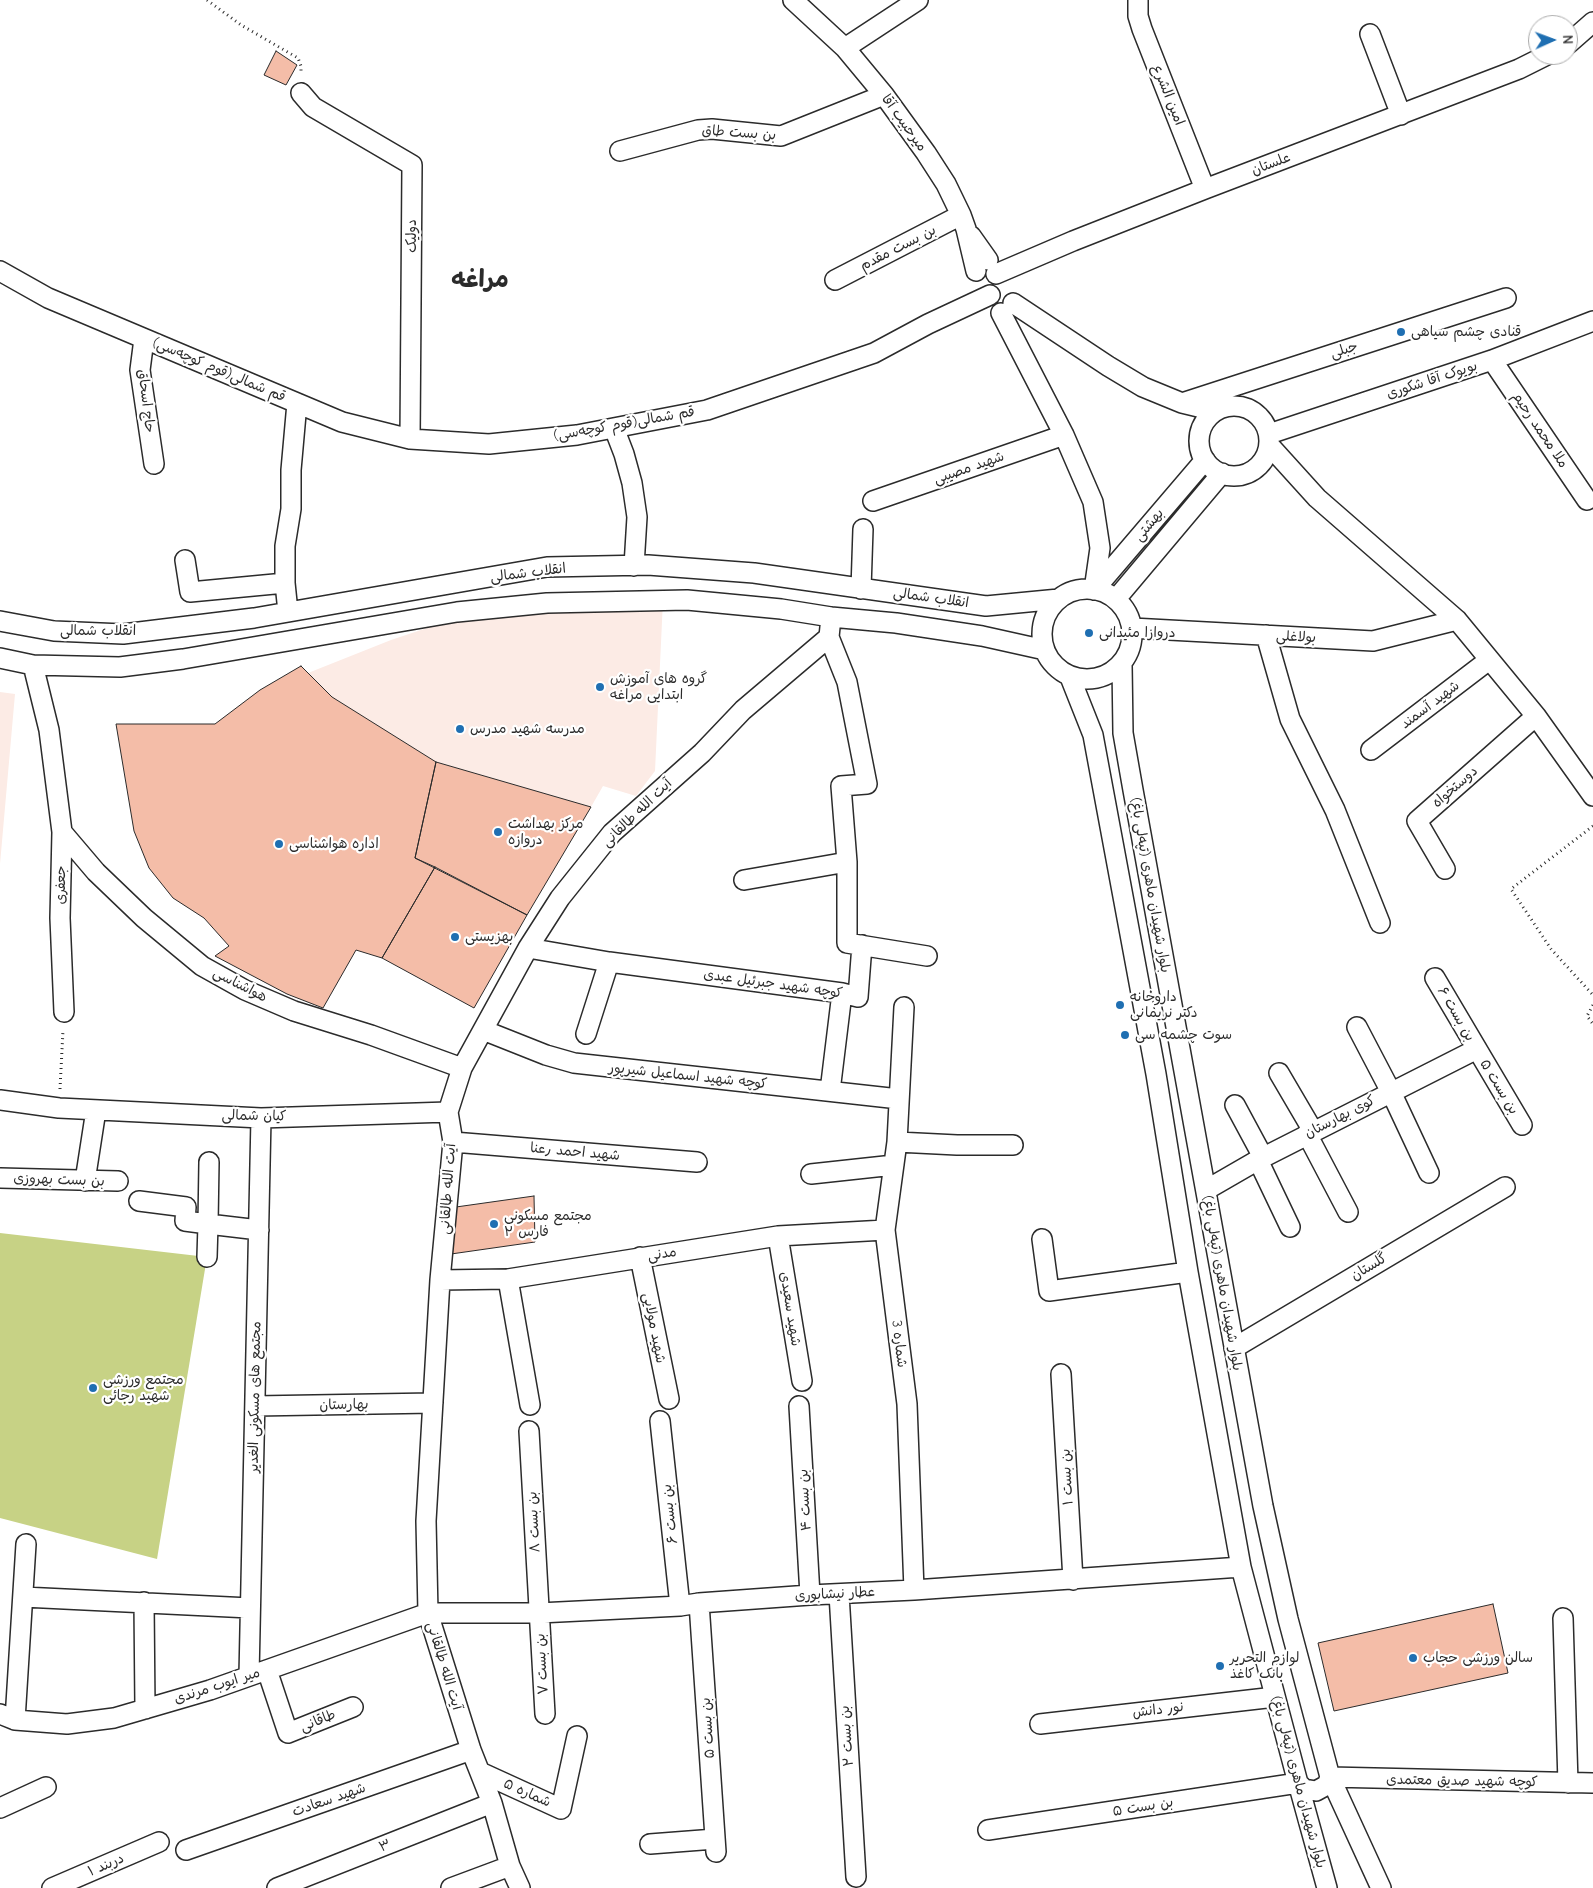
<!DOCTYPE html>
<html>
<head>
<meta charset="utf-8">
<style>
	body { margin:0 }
	#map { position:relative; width:1593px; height:1888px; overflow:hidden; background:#fff; font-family:"Comic Neue",sans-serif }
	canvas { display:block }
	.north { position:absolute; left:1528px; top:15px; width:50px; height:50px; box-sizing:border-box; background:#fff; border:1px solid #aaa; border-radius:50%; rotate:88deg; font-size:14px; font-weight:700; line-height:20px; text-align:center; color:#2b2b2b }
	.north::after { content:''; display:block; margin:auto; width:18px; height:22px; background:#1f6fb2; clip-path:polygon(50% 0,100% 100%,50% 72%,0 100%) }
</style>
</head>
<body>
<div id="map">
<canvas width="1593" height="1888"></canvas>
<div class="north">N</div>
</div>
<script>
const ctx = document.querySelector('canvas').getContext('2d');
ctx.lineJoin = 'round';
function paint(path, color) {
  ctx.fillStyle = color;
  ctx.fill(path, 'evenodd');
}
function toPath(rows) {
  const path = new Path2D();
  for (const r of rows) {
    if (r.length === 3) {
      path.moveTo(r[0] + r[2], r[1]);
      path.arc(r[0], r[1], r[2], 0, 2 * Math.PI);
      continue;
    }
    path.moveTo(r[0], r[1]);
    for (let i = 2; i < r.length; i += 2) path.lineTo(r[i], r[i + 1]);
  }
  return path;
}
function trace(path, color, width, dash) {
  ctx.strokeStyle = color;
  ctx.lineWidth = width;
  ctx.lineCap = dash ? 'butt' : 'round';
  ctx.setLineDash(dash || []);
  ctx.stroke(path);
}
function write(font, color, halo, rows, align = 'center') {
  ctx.font = font + ' "Comic Neue","Playpen Sans Arabic",sans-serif';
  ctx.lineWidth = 4.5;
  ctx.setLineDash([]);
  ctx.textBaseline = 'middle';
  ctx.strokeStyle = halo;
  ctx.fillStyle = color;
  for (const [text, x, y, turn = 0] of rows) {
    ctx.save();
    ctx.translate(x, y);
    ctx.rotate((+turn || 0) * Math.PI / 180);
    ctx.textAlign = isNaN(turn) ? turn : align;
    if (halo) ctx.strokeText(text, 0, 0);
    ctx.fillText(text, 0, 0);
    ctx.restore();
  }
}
paint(toPath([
	[663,600,655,771,636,796,603,786,591,807,436,762,332,697,308,673,391,640,454,619],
	[0,692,15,694,0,864]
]), '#fcebe5');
paint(toPath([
	[0,1233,207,1257,157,1559,0,1518]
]), '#c7d285');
const building = toPath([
	[276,51,297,65,286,85,264,75,276,51],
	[301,666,332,697,436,762,415,858,435,867,382,958,356,950,323,1008,287,994,215,956,229,946,204,918,173,898,149,868,134,831,116,724,215,724,260,690,301,666],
	[436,762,591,807,527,915,415,858,436,762],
	[435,867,527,915,474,1008,382,958,435,867],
	[534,1196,535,1242,451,1254,456,1207,534,1196],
	[1493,1604,1508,1673,1334,1711,1318,1643,1493,1604]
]);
paint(building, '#f4bda8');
trace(building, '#2b2b2b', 1);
const minor = toPath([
	[793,0,845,48,884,95,926,153,946,184,961,215,966,229,976,271],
	[1138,0,1138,16,1142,29,1205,189],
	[1370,34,1401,115],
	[1568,44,1593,22],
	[845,48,918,0],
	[301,93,313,107,412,165,410,439],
	[620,151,698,130,712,129,781,136,884,95],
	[971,236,988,260],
	[0,271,48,298,342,422,410,439,489,444,577,435,707,410,874,353,928,324,990,295],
	[996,274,1073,241,1205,189,1519,69,1547,55],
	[835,280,961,215],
	[1013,303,1108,366,1143,387,1182,403,1215,411],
	[1001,313,1064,435,1093,502,1100,548,1094,590],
	[144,339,140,370,154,464],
	[1492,360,1587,500],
	[1182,403,1506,298],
	[1234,441,35],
	[614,428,624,454,632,483,637,517,634,566],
	[1269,434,1492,360,1593,321],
	[1269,445,1317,498,1457,620,1536,716,1593,796],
	[873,501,1064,435],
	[185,560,190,592,285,583],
	[1087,634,45],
	[861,589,863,529],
	[1094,590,1205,460],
	[1116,599,1222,473],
	[288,612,285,583,285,546,291,509,291,470,297,403],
	[0,621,54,631,123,634,254,618,547,567,648,565,754,573,986,606,1059,599],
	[1132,628,1373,641,1457,620],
	[1266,635,1290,719,1335,810,1380,923],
	[829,637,847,682,867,784,841,786,847,862,847,943,927,956],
	[0,658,33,665,120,667,183,659,457,612,547,603,687,600,781,609,831,617,896,623,982,636,1045,650],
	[1122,664,1123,733,1133,790,1263,1506,1288,1619,1330,1777,1381,1888],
	[33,665,49,730,62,832,60,918,64,1012],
	[1070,677,1093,735,1156,1074,1188,1272,1241,1567,1298,1783,1327,1888],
	[1371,750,1489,660],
	[62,832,96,872,144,918,202,966,245,990,294,1011,371,1035,462,1068],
	[1445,869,1417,821,1536,716],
	[744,880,847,862],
	[528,948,609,962,842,993,858,997,862,945],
	[1435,978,1522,1125],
	[904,1007,897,1142,885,1230,907,1404,914,1590],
	[1357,1027,1391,1092,1429,1173],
	[483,1030,546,1055,574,1063,899,1099],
	[586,1034,609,962],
	[1279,1073,1313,1131],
	[830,1091,842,993],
	[0,1100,59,1108,261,1118,448,1112],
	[1235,1105,1263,1157],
	[1307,1134,1348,1212],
	[453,1142,697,1162],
	[897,1142,957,1145,1013,1145],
	[1258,1160,1290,1227],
	[811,1174,894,1165],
	[0,1178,118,1181],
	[85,1181,96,1110],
	[1206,1190,1258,1160,1477,1049],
	[139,1201,186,1207,185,1221,208,1224,209,1162],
	[778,1236,802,1381],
	[1042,1239,1049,1291,1188,1272],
	[207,1257,208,1224,259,1230],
	[640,1257,669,1399],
	[508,1279,530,1405],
	[440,1280,508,1279,778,1236,885,1230],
	[1234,1348,1505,1187],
	[1061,1374,1073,1580],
	[255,1406,433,1403],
	[799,1406,810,1595],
	[660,1421,680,1606],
	[529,1431,545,1714],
	[839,1594,856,1877],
	[23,1597,250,1608],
	[144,1602,145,1709],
	[699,1603,716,1852],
	[1563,1618,1568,1783],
	[267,1670,288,1733,353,1707],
	[249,1676,261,1118],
	[0,1714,15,1720,67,1724,114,1718,210,1690,428,1613,539,1613,680,1606,699,1603,810,1595,914,1590,1241,1567],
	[15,1720,26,1544],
	[1040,1724,1275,1697],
	[480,1772,561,1809,577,1736],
	[0,1808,46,1787],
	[988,1830,1298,1783,1304,1789,1316,1791,1327,1785,1330,1777,1593,1783],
	[650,1844,715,1839],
	[186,1850,471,1750],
	[52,1888,159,1842],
	[277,1888,492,1803],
	[451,1888,510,1866],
	[520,1888,510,1866,492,1803,471,1750,428,1613,426,1521,440,1280,453,1142,448,1112,462,1068,528,948,560,898,612,833,702,753,743,710,829,637,831,617]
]);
trace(minor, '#2b2b2b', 22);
trace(toPath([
	[207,0,241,25,298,58,301,66,301,74],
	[1593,826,1511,889,1551,949,1593,995],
	[1593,1005,1587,1016,1593,1024],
	[60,1089,63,1030]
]), '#2b2b2b', 3, [1, 4]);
trace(minor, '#fff', 19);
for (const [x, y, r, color] of [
	[1401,332,5,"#1f6fb2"],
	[1089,633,5,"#1f6fb2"],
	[600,687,5,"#1f6fb2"],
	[460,729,5,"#1f6fb2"],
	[498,832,5,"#1f6fb2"],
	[279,844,5,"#1f6fb2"],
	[455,937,5,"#1f6fb2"],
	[1120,1005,5,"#1f6fb2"],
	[1125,1035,5,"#1f6fb2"],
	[494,1224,5,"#1f6fb2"],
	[93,1388,5,"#1f6fb2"],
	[1413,1658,5,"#1f6fb2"],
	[1220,1666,5,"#1f6fb2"]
]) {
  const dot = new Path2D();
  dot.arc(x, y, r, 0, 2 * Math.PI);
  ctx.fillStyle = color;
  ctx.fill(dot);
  trace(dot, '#fff', 2);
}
write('14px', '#2b2b2b', '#fff', [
	["امین الشرع",1168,95,68],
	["میرحبیب آقا",904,123,54],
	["بن بست طاق",739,133,4],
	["علستان",1271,164,-21],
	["دولیک",412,236,-90],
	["بن بست مقدم",898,248,-27],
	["جبلی",1344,350,-18],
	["قم شمالی(قوم کوچه‌سی)",219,370,23],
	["بویوک آقا شکوری",1432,380,-18],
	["حاج اسحاق",146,401,83],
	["قم شمالی(قوم کوچه‌سی)",624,424,-10],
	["ملا محمد رحیم",1540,430,56],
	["شهید مصیبی",969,468,-19],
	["بهشتی",1149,525,-50],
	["انقلاب شمالی",528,573,-7],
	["انقلاب شمالی",931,598,8],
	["انقلاب شمالی",98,631],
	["بولاغلی",1296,637,3],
	["شهید آسمند",1430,705,-37],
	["دوستخواه",1455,787,-41],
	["آیت الله طالقانی",637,813,-44],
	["جعفری",61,885,-89],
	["بلوار شهیدان ماهری (تپه‌لی باغ)",1150,885,80],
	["کوچه شهید جبرئیل عبدی",773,984,8],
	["هواشناسی",240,985,27],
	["بن بست ۶",1456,1014,60],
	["کوچه شهید اسماعیل شیرپور",688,1076,6],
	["بن بست ۵",1499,1087,59],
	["کیان شمالی",254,1116,1],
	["کوی بهارستان",1340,1117,-27],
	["شهید احمد رعنا",575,1152,5],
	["بن بست بهروزی",59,1180,2],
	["آیت الله طالقانی",448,1189,-86],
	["مدنی",662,1254,-9],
	["گلستان",1369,1267,-31],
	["بلوار شهیدان ماهری (تپه‌لی باغ)",1222,1283,80],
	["شهید سعیدی",790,1309,81],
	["شهید مولایی",654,1328,79],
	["شماره 3",899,1344,83],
	["مجتمع های مسکونی الغدیر",255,1397,-89],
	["بهارستان",344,1405,-1],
	["بن بست ۱",1067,1477,-93],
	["بن بست ۴",805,1500,-93],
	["بن بست ۶",670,1514,-96],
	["بن بست ۸",534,1522,-93],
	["عطار نیشابوری",835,1594,-3],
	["بن بست ۷",542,1664,-93],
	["آیت الله طالقانی",444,1666,73],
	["میر ایوب مرندی",217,1686,-18],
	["نور دانش",1158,1710,-7],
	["طاقانی",318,1721,-22],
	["بن بست ۵",708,1728,-94],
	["بن بست ۲",847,1736,-94],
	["کوچه شهید صدیق معتمدی",1462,1781,1],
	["بلوار شهیدان ماهری (تپه‌لی باغ)",1298,1782,75],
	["شماره ۵",527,1793,24],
	["شهید سعادت",329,1800,-19],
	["بن بست ۵",1143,1807,-9],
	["۳",385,1846,-21],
	["دربند ۱",106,1865,-23]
]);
write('14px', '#2b2b2b', '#fff', [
	["قنادی چشم سیاهی",1411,332],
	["دروازا مئیدانی",1099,633],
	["گروه های آموزش",610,679],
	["ابتدایی مراغه",610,695],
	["مدرسه شهید مدرس",470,729],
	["مرکز بهداشت",508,824],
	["دروازه",508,840],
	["اداره هواشناسی",289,844],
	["بهزیستی",465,937],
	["داروخانه",1130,997],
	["دكتر نریمانی",1130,1013],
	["سوت چشمه سی",1135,1035],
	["مجتمع مسکونی",504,1216],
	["فارس ۲",504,1232],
	["مجتمع ورزشی",103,1380],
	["شهید رجائی",103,1396],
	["لوازم التحریر",1230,1658],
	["بانک کاغذ",1230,1674],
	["سالن ورزشی حجاب",1423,1658]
], 'left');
write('bold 24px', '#2b2b2b', '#fff', [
	["مراغه",480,280]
]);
</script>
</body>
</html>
